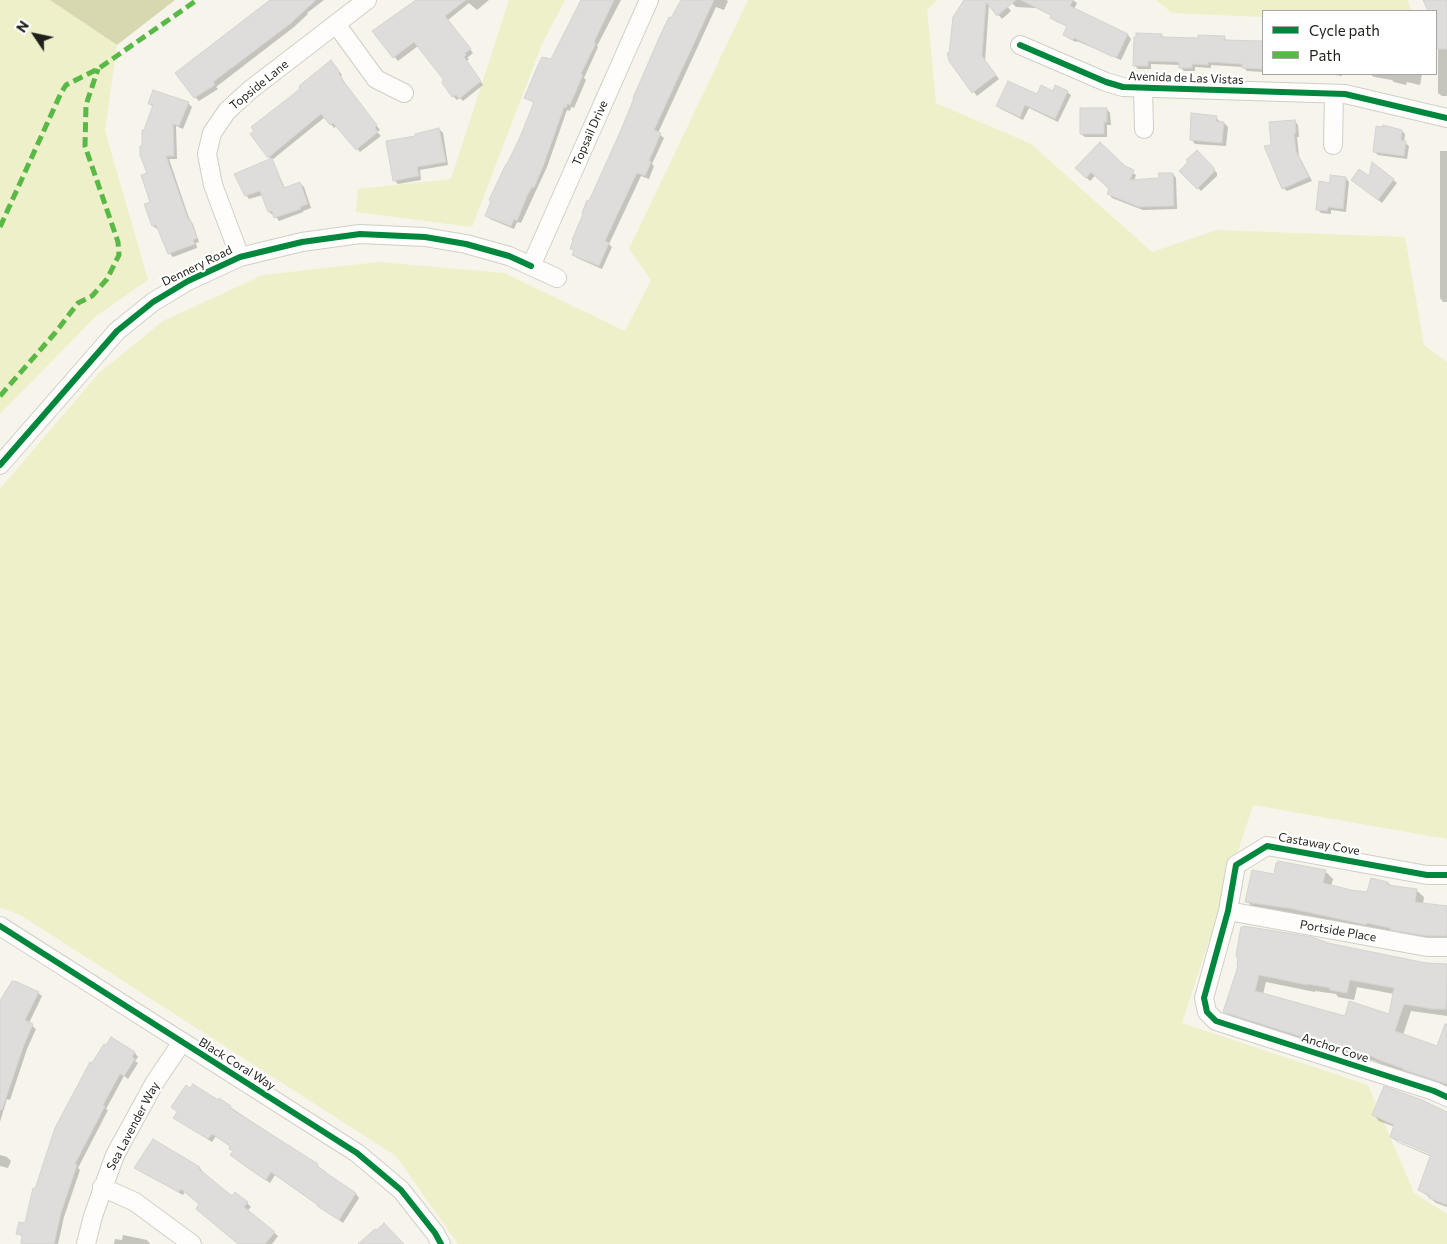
<!DOCTYPE html>
<html>
<head>
<meta charset="utf-8">
<style>
	body { margin:0 }
	#map { position:relative; width:1447px; height:1244px; overflow:hidden; background:#f6f4eb; font-family:Commissioner,sans-serif }
	canvas { display:block }
	.legend { position:absolute; left:1262px; top:10px; width:175px; height:65px; box-sizing:border-box; background:#fff; border:1px solid #a6a5a3; margin:0; padding:6px 9px; list-style:none; font-size:15px; color:#201f19 }
	.legend li { display:flex; align-items:center; gap:10px; height:25px }
	.legend b { width:25px; border:1px solid #a6a5a3 }
	.north { position:absolute; left:10px; top:10px; width:50px; height:50px; -webkit-text-stroke:4px #fff; paint-order:stroke; rotate:304deg; font-size:14px; font-weight:700; line-height:20px; text-align:center; color:#201f19 }
	.north::after { content:''; display:block; margin:auto; width:18px; height:22px; background:#201f19; clip-path:polygon(50% 0,100% 100%,50% 72%,0 100%) }
</style>
</head>
<body>
<div id="map">
<canvas width="1447" height="1244"></canvas>
<ul class="legend">
<li><b style="height:6px;background:#00873e"></b>Cycle path</li>
<li><b style="height:6px;background:#58b947"></b>Path</li>
</ul>
<div class="north">N</div>
</div>
<script>
const ctx = document.querySelector('canvas').getContext('2d');
ctx.lineJoin = 'round';
function paint(path, color) {
  ctx.fillStyle = color;
  ctx.fill(path, 'evenodd');
}
function toPath(rows) {
  const path = new Path2D();
  for (const r of rows) {
    path.moveTo(r[0], r[1]);
    for (let i = 2; i < r.length; i += 2) path.lineTo(r[i], r[i + 1]);
  }
  return path;
}
function trace(path, color, width, dash) {
  ctx.strokeStyle = color;
  ctx.lineWidth = width;
  ctx.lineCap = dash ? 'butt' : 'round';
  ctx.setLineDash(dash || []);
  ctx.stroke(path);
}
function write(font, color, halo, rows, align = 'center') {
  ctx.font = font + ' Commissioner,sans-serif';
  ctx.lineWidth = 4.5;
  ctx.setLineDash([]);
  ctx.textBaseline = 'middle';
  ctx.strokeStyle = halo;
  ctx.fillStyle = color;
  for (const [text, x, y, turn = 0] of rows) {
    ctx.save();
    ctx.translate(x, y);
    ctx.rotate((+turn || 0) * Math.PI / 180);
    ctx.textAlign = isNaN(turn) ? turn : align;
    if (halo) ctx.strokeText(text, 0, 0);
    ctx.fillText(text, 0, 0);
    ctx.restore();
  }
}
paint(toPath([
	[0,0,50,0,117,45,105,131,148,280,96,316,0,414],
	[509,0,565,0,542,44,472,227,356,212,358,189,451,179],
	[748,0,937,0,927,10,936,103,1031,144,1152,252,1217,230,1405,237,1424,345,1447,362,1447,839,1253,805,1182,1023,1368,1085,1414,1193,1447,1214,1447,1244,458,1244,396,1156,22,916,0,907,0,489,99,373,163,321,263,275,379,262,504,273,625,331,651,280,629,249],
	[1156,0,1407,0,1412,11,1263,11,1263,17,1172,13]
]), '#eef0ca');
paint(toPath([
	[50,0,175,0,117,45]
]), '#d8d8b0');
paint(toPath([
	[272,0,324,0,307,13,308,14,294,27,216,87,218,89,199,101,195,97],
	[417,0,489,0,477,10,469,3,448,20,473,53,467,58,469,59,467,61,483,85,463,101,460,98,457,100,453,96,444,79,418,46,398,61,374,32],
	[582,0,621,0,597,46,598,47,584,78,586,80,574,108,571,107,570,111,567,110,547,167,521,223,517,222,514,229,490,219,486,215,539,106,526,98,552,61],
	[681,0,726,0,728,1,724,10,716,7,658,133,664,138,652,164,654,166,649,179,641,176,609,244,612,247,602,269,577,258,573,254,575,251,572,248,585,214],
	[967,0,1002,0,1011,11,1002,19,989,4,985,61,999,79,977,96,950,61,950,54],
	[1013,0,1073,0,1077,3,1074,9,1128,35,1131,39,1121,60,1077,41,1076,42,1068,38,1064,35,1068,27,1055,21,1051,17,1052,16,1036,8,1016,7,1012,3],
	[1424,0,1447,0,1447,96,1442,96,1438,93,1438,14,1436,14,1436,11,1429,10],
	[1161,35,1165,38,1199,40,1224,37,1228,42,1263,43,1263,72,1247,71,1243,67,1211,65,1211,68,1195,67,1195,71,1184,71,1180,67,1180,65,1151,64,1151,69,1138,69,1134,65],
	[335,66,342,75,341,76,347,87,380,130,377,132,381,136,360,152,337,126,334,128,325,117,272,160,285,188,300,183,304,187,311,208,303,211,303,212,279,221,275,215,273,215,269,212,263,195,249,199,246,195,271,159,269,157],
	[1327,74,1342,74,1342,76],
	[1369,74,1422,74,1420,85,1407,82,1406,85,1394,82,1392,80,1374,77],
	[153,92,188,103,192,107,183,129,176,126,177,159,169,159,190,221,193,224,199,242,196,243,197,248,173,257,169,253,158,229,157,229,153,226,148,174,143,147,145,132,153,107,149,103],
	[1054,92,1067,92,1071,95,1058,122,1029,108,1023,120,1001,109,998,105],
	[1107,109,1110,113,1111,125,1107,125,1107,137,1085,137,1081,134],
	[1216,117,1220,122,1224,123,1228,127,1226,146,1195,144,1192,140],
	[1295,121,1298,125,1299,137,1297,137,1299,156,1312,181,1287,191,1283,188],
	[439,129,443,133,448,165,420,170,421,180,398,184,395,181,417,137],
	[1402,131,1405,134,1404,142,1409,146,1407,159,1378,155,1375,152],
	[1440,151,1447,151,1447,302,1443,302,1440,298],
	[1197,152,1217,173,1217,176,1201,191,1181,171],
	[1373,164,1397,183,1382,203,1356,183,1370,179],
	[1124,167,1136,175,1134,181,1160,180,1173,174,1176,178,1177,209,1143,210,1112,198,1109,194,1111,189,1096,175,1090,181,1077,168],
	[1346,178,1349,182,1346,212,1331,210,1331,214,1321,213,1317,209,1331,184],
	[1325,871,1333,879,1331,886,1368,894,1388,883,1392,886,1416,890,1424,897,1423,904,1447,907,1447,943,1254,909,1247,901,1275,876],
	[1328,944,1426,964,1447,965,1447,1016,1411,1011,1403,1035,1438,1048,1447,1037,1447,1088,1388,1068,1375,1061,1323,1048,1232,1019,1225,1012,1239,967],
	[1266,982,1315,992,1315,991,1336,994,1338,997,1354,1000,1357,987,1394,994,1390,1016,1346,1017,1263,994],
	[6,990,38,993,42,996,29,1023,36,1029,27,1049,10,1100,7,1099,0,1122,0,1003],
	[112,1038,135,1053,138,1057,135,1061,138,1063,128,1079,124,1076,106,1109,108,1110,78,1168,80,1170,64,1217,58,1244,22,1244,23,1237,18,1233,26,1225,36,1191,93,1064],
	[218,1102,230,1107,317,1165,329,1177,356,1194,359,1198,343,1223,275,1175,270,1183,260,1176,235,1159,232,1155,234,1152,230,1148,231,1147,216,1136,212,1142,175,1118],
	[1447,1113,1447,1207,1436,1203,1419,1189,1432,1157,1397,1142,1391,1136,1395,1127,1379,1121,1374,1115],
	[1396,1138,1438,1156,1437,1158,1396,1141],
	[153,1140,200,1168,203,1172,202,1173,232,1198,247,1203,251,1207,247,1211,278,1236,272,1244,239,1244,201,1204,185,1191,183,1195,140,1171,136,1168],
	[0,1155,7,1157,11,1161,8,1168,0,1166],
	[123,1235,147,1240,150,1244,114,1244,115,1239,122,1240]
]), '#0003');
const building = toPath([
	[270,0,316,0,290,24,213,82,215,85,194,98,175,73,270,0],
	[416,0,466,0,445,16,471,49,465,53,466,55,464,57,481,81,459,99,456,95,452,97,442,83,443,79,414,42,393,58,372,31,416,0],
	[581,0,614,0,594,42,596,43,581,74,583,75,570,105,567,104,566,108,564,107,544,164,534,188,532,187,527,196,517,221,514,219,511,226,485,216,491,201,489,200,506,164,507,164,520,137,534,102,524,98,539,63,542,57,551,59,581,0],
	[681,0,714,0,654,130,661,133,649,161,651,162,645,176,637,173,633,181,605,241,609,243,599,266,572,255,574,250,570,249,573,240,572,240,583,214,582,213,587,200,589,201,621,130,634,98,633,98,659,38,669,17,671,18,681,0],
	[964,0,1016,0,997,16,986,2,982,56,996,75,972,93,949,61,947,53,949,53,953,17,964,0],
	[1021,0,1073,0,1070,6,1128,34,1117,57,1111,56,1074,38,1073,40,1063,35,1067,26,1050,18,1051,15,1021,0],
	[1423,0,1447,0,1447,49,1437,49,1437,12,1428,11,1423,0],
	[1136,33,1162,34,1161,37,1198,38,1198,35,1225,36,1224,40,1263,41,1263,69,1242,68,1242,64,1208,62,1208,65,1192,64,1192,68,1179,68,1179,62,1148,61,1148,66,1133,66,1134,37,1136,38,1136,33],
	[331,60,339,71,338,72,344,82,377,125,375,128,378,132,356,150,333,123,330,125,321,114,268,158,250,134,254,131,251,127,300,89,299,86,331,60],
	[1008,81,1037,94,1041,85,1053,91,1055,85,1068,91,1055,119,1025,105,1020,117,996,106,1008,81],
	[153,90,189,102,179,126,173,124,174,156,166,156,188,219,190,219,197,238,193,240,195,244,168,254,156,225,152,226,144,204,150,202,141,175,147,173,140,155,140,146,142,146,142,130,144,130,153,105,148,104,153,90],
	[1080,108,1107,108,1107,122,1104,122,1104,134,1080,134,1080,108],
	[1191,113,1217,116,1216,121,1224,122,1222,143,1190,140,1191,113],
	[1295,120,1296,133,1294,133,1296,151,1309,177,1282,189,1264,146,1271,145,1269,122,1295,120],
	[1383,125,1402,130,1401,140,1406,141,1404,156,1373,152,1376,126,1383,127,1383,125],
	[439,128,446,162,417,167,419,176,393,181,386,141,415,136,415,134,439,128],
	[1100,142,1125,166,1134,170,1130,180,1159,178,1158,173,1173,173,1174,206,1139,207,1107,194,1109,189,1091,172,1086,178,1075,168,1100,142],
	[1197,150,1214,168,1214,172,1197,189,1179,171,1188,162,1186,160,1197,150],
	[272,158,284,188,300,182,308,204,300,207,301,209,274,218,272,211,268,212,260,191,245,196,234,174,272,158],
	[1372,162,1394,179,1378,200,1351,180,1359,169,1369,176,1372,162],
	[1330,175,1346,177,1343,209,1328,207,1327,211,1316,210,1319,181,1330,183,1330,175],
	[1278,861,1326,870,1323,883,1351,890,1367,892,1371,878,1388,882,1388,885,1417,889,1415,902,1447,906,1447,936,1428,936,1390,930,1390,928,1367,923,1366,925,1353,922,1288,908,1245,902,1252,870,1274,874,1276,863,1278,864,1278,861],
	[1244,926,1312,937,1328,943,1426,963,1447,964,1446,1009,1432,1009,1404,1004,1395,1031,1437,1046,1445,1024,1447,1024,1447,1084,1404,1070,1404,1069,1379,1060,1366,1054,1315,1041,1223,1012,1238,966,1237,966,1238,958,1236,957,1237,949,1241,927,1244,927,1244,926],
	[1259,975,1307,985,1308,984,1330,988,1330,990,1347,993,1350,980,1394,988,1389,1014,1349,1001,1345,1016,1255,991,1259,975],
	[12,981,15,982,15,981,39,992,25,1020,33,1024,24,1045,2,1110,0,1110,0,1001,12,981],
	[111,1037,135,1052,132,1057,135,1059,124,1076,120,1074,103,1105,105,1106,75,1164,77,1165,61,1213,54,1244,21,1244,22,1235,16,1234,19,1222,25,1223,33,1188,35,1189,55,1128,90,1062,92,1063,104,1044,106,1045,111,1037],
	[193,1084,218,1100,219,1098,231,1106,230,1108,318,1164,317,1166,326,1172,326,1173,356,1193,339,1220,317,1206,318,1205,271,1172,266,1180,255,1173,230,1155,233,1151,229,1149,230,1146,212,1134,208,1139,173,1118,177,1112,171,1107,186,1085,190,1088,193,1084],
	[1384,1086,1422,1100,1447,1112,1447,1205,1429,1198,1430,1196,1418,1190,1431,1154,1390,1137,1394,1125,1372,1115,1384,1086],
	[153,1139,200,1167,199,1169,232,1196,235,1192,248,1202,244,1207,275,1232,265,1244,238,1244,196,1209,199,1204,181,1189,179,1192,134,1168,153,1139],
	[384,1223,404,1244,358,1244,375,1229,377,1230,384,1223]
]);
paint(building, '#dfdddc');
trace(building, '#d5d3d2', 1);
const minor = toPath([
	[336,24,376,79,404,93],
	[1020,45,1106,82,1123,87,1345,94,1447,118],
	[1143,87,1144,129],
	[1333,145,1334,94],
	[240,257,213,185,207,154,212,133,227,111,250,90,367,0],
	[531,266,649,0],
	[0,465,117,331,153,302,188,281,240,257,302,242,360,234,425,237,466,244,509,256,557,278],
	[1447,875,1427,875,1267,846,1236,865,1228,911,1204,998,1207,1012,1216,1021,1434,1091,1447,1097],
	[1228,911,1427,947,1447,947],
	[0,926,357,1153,401,1190,435,1233,441,1244],
	[102,1187,135,1202,192,1244],
	[86,1244,93,1216,115,1155,155,1082,182,1042]
]);
trace(minor, '#d0cfc7', 20);
trace(minor, '#fefdfc', 18);
trace(toPath([
	[0,227,61,93,66,85,98,69,197,0],
	[0,396,55,333,78,303,92,296,107,279,119,255,118,242,85,146,86,105,98,69]
]), '#58b947', 5, [10, 5]);
trace(toPath([
	[1020,45,1106,82,1123,87,1345,94,1447,118],
	[0,465,117,331,153,302,188,281,240,257,302,242,360,234,425,237,466,244,509,256,531,266],
	[1447,875,1427,875,1267,846,1236,865,1228,911,1204,998,1207,1012,1216,1021,1434,1091,1447,1097],
	[0,926,357,1153,401,1190,435,1233,441,1244]
]), '#00873e', 6);
write('12px', '#201f19', '#fff', [
	["Avenida de Las Vistas",1186,78,2],
	["Topside Lane",259,85,-39],
	["Topsail Drive",590,133,-66],
	["Dennery Road",197,266,-26],
	["Castaway Cove",1319,844,10],
	["Portside Place",1338,931,10],
	["Anchor Cove",1335,1048,18],
	["Black Coral Way",237,1064,32],
	["Sea Lavender Way",133,1126,-62]
]);
</script>
</body>
</html>
